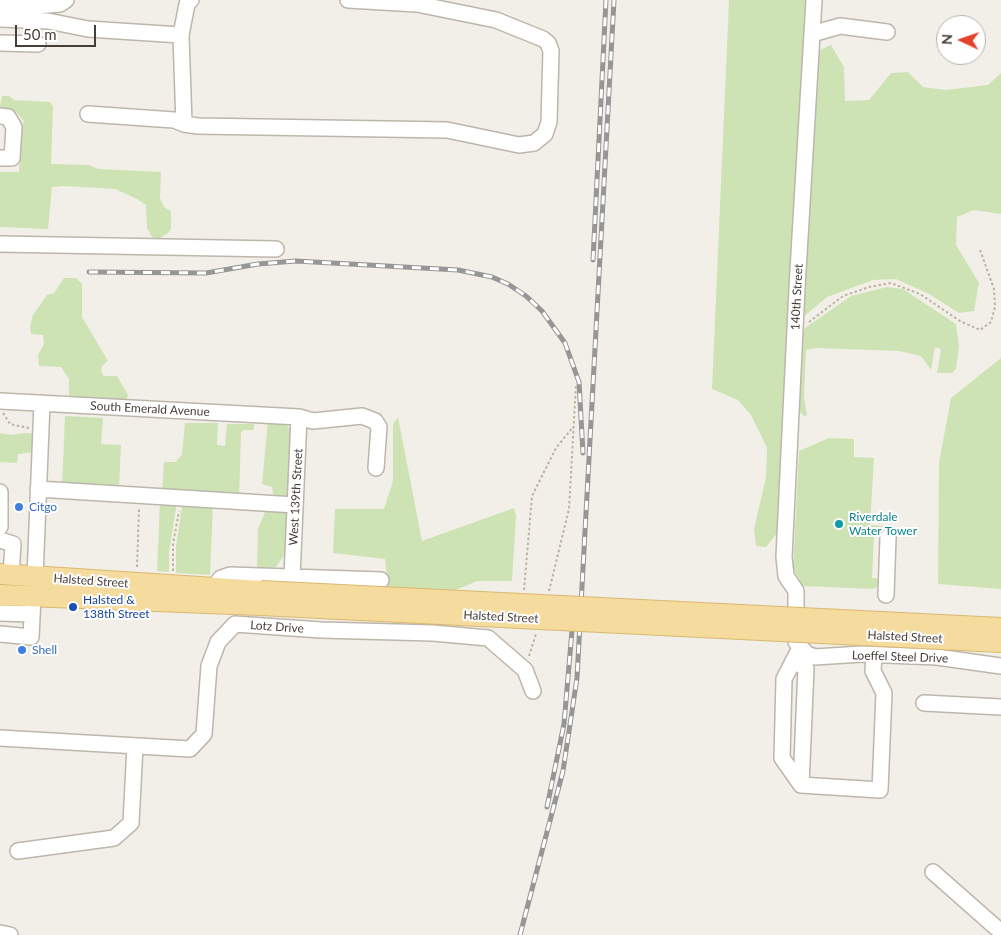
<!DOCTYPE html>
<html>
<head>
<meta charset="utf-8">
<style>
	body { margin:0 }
	#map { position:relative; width:1001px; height:935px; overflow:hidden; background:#f2efe8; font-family:Lato,sans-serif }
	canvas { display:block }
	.north { position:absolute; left:936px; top:15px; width:50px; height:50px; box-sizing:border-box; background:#fff; border:1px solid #b5b2af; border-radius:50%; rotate:273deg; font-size:14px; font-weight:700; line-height:20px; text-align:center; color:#453f37 }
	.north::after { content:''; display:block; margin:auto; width:18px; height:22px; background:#e7432a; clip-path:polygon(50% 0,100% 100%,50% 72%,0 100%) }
	.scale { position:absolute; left:15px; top:25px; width:81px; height:22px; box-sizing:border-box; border:2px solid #453f37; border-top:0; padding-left:6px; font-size:15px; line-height:18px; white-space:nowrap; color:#453f37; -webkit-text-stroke:4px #fff; paint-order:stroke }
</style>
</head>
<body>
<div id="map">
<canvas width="1001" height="935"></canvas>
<div class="north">N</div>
<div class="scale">50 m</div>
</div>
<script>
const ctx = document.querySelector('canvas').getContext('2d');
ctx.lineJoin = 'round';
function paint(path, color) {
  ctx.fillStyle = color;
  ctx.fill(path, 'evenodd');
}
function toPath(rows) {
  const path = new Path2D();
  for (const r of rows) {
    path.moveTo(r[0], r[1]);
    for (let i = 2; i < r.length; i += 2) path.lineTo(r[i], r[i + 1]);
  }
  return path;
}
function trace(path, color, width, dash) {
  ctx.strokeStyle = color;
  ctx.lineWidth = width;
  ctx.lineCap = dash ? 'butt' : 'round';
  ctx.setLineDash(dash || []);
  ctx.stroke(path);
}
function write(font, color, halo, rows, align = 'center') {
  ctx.font = font + ' Lato,sans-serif';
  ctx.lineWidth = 4;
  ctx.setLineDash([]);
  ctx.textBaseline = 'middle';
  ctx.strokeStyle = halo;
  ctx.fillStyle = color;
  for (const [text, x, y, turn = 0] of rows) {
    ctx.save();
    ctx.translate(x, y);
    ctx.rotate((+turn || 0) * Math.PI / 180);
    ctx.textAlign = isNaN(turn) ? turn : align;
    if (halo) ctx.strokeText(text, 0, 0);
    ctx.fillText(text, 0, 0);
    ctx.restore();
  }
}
paint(toPath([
	[729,0,805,0,784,491,778,532,766,547,756,546,754,529,766,477,767,448,751,415,738,400,712,389],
	[831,45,844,67,845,101,869,100,891,73,908,72,923,87,946,90,988,85,1001,73,1001,214,974,210,957,217,956,245,979,283,974,311,959,313,929,294,896,279,873,280,827,297,802,318,818,51],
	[2,96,9,96,14,100,50,102,53,106,51,164,89,165,98,169,161,172,160,198,164,207,171,211,171,229,168,233,160,238,153,238,151,235,147,228,146,205,137,199,115,189,63,186,52,187,48,229,0,227,0,172,19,172,21,132,24,121,14,110,0,107],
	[64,278,76,278,82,284,82,317,108,361,102,366,101,372,104,376,117,376,128,395,126,402,69,399,69,379,61,367,39,366,38,355,44,344,43,335,31,334,30,326,33,315,47,295,54,293],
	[887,287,903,289,956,324,959,346,956,369,952,373,937,373,941,349,935,347,931,370,921,356,899,351,816,348,806,350,804,398,807,415,804,416,800,412,799,404,801,336,805,328,851,296],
	[1001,358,1001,589,938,584,939,463,951,398],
	[65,416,103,418,101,444,121,445,119,490,62,487],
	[398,417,422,541,514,508,516,516,512,581,477,581,456,590,388,587,385,559,333,553,335,509,384,509,393,481,393,424],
	[268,420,285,423,292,432,289,498,274,499,272,487,262,484],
	[185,423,218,423,217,445,225,446,227,424,254,424,254,430,245,430,241,432,239,499,162,492,164,462,176,462,182,454],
	[0,433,11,435,25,433,36,434,35,452,18,454,17,463,0,462],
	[829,438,854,439,854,457,874,458,870,525,884,526,884,534,874,535,872,578,881,579,877,587,873,589,803,586,793,568,799,451],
	[160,502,175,503,176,508,169,553,169,572,157,571],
	[181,502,213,504,210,575,176,573,176,546,182,506],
	[267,507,287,512,289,519,286,553,276,567,257,570,258,529]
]), '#cee3b4');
const minor = toPath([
	[191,0,187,4,181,35,184,124,198,126,447,130,519,145,534,143,545,134,549,122,551,51,548,43,543,39,496,20,417,4,348,0],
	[814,0,797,288,784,557,786,576,796,591,796,642,807,654,815,657,862,654,937,657,1001,666],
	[0,9,4,5,36,6,60,4,66,0],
	[0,19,48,21,88,29,181,35],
	[812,34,840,26,887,32],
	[0,43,38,44],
	[88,114,174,120,184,124],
	[0,116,8,117,14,127,12,158,0,158],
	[0,244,276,249],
	[0,401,299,417,313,421,362,416,375,421,379,427,376,468],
	[38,489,295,505],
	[0,492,0,527],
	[0,540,13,544,11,575],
	[35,577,42,403],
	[292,577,299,417],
	[213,588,221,578,230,575,381,580],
	[886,595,888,537],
	[0,613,32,614],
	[0,634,31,637,33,597],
	[800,648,784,679,782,758,801,785,880,790,884,693,873,671,874,654],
	[793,661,806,668,801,785],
	[924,703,1001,707],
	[0,738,190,749,204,734,209,666,218,642,235,624,321,630,433,633,488,638,525,670,533,691],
	[18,851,114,838,131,823,135,746],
	[933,872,1001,932],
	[0,933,10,935]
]);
const major = toPath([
	[0,574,261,591],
	[0,595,260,605],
	[981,627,1001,628],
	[981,641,1001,642]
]);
trace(minor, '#bdb6ab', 18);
trace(major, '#d9b86f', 22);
trace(toPath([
	[809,322,843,296,869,287,891,283,920,294,960,321,980,330,991,322,995,307,994,289,980,250],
	[3,413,10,424,29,428],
	[137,567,139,509],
	[173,571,173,544,179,511],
	[524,590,532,496,556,448,573,427],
	[549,591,569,509,576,384],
	[529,656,536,634]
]), '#bdb29d', 2, [2.5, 2.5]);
trace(minor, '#fff', 15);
trace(major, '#f5db9d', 20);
const rail = toPath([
	[593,260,606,0],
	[89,272,206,273,258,264,296,261,458,270,492,277,508,284,526,296,542,311,565,343,579,382,583,453],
	[547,807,564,724,574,607],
	[520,935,563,771,577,678,614,0]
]);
trace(rail, '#969696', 5);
trace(rail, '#fff', 3, [9]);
const majorBridge = toPath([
	[261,591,981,627],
	[260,605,981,641]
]);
trace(majorBridge, '#d9b86f', 22, []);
trace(majorBridge, '#f5db9d', 20);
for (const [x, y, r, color] of [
	[19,507,5,"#3f7fe0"],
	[839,524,5,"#0f9aa8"],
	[73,607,5,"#1a4fb4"],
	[22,650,5,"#3f7fe0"]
]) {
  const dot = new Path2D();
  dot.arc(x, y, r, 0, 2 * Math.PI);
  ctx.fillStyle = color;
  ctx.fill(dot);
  trace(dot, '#fff', 2);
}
write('12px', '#453f37', '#fff', [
	["140th Street",797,297,-87],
	["South Emerald Avenue",150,409,3],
	["West 139th Street",296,497,-87],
	["Halsted Street",91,581,4],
	["Halsted Street",501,617,3],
	["Lotz Drive",277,627,4],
	["Halsted Street",905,637,3],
	["Loeffel Steel Drive",900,657,2]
]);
write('12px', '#366cbe', '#fff', [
	["Citgo",29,507],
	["Shell",32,650]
], 'left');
write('12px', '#0d838f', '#fff', [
	["Riverdale",849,517],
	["Water Tower",849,531]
], 'left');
write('12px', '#164399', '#fff', [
	["Halsted &",83,600],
	["138th Street",83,614]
], 'left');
</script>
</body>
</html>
